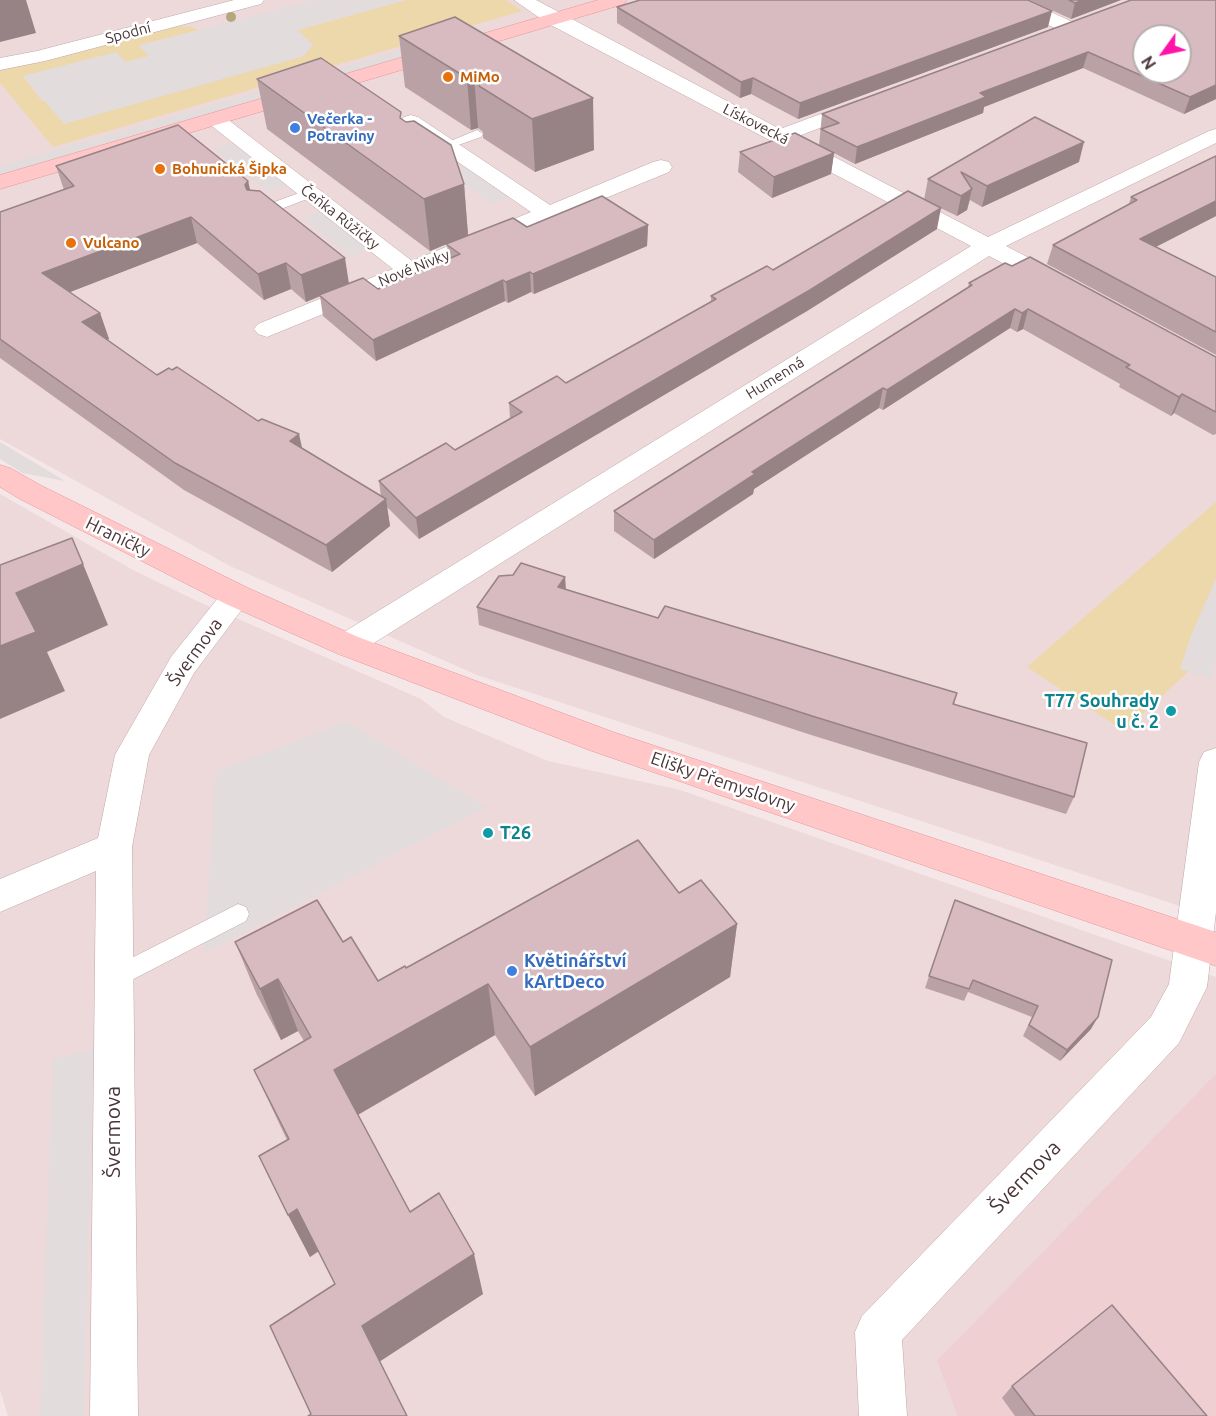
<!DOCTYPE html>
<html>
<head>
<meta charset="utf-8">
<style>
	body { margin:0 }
	#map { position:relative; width:1216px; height:1416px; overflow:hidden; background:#f5e7e8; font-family:Ubuntu,sans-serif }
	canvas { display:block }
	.north { position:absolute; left:1132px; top:24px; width:60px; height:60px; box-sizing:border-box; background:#fff; border:2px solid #b6aeaf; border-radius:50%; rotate:237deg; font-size:16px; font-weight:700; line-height:24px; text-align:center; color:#493538 }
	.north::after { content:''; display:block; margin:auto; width:21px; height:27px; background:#ff14a7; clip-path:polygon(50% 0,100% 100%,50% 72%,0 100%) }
</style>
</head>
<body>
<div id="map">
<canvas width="1216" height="1416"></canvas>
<div class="north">N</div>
</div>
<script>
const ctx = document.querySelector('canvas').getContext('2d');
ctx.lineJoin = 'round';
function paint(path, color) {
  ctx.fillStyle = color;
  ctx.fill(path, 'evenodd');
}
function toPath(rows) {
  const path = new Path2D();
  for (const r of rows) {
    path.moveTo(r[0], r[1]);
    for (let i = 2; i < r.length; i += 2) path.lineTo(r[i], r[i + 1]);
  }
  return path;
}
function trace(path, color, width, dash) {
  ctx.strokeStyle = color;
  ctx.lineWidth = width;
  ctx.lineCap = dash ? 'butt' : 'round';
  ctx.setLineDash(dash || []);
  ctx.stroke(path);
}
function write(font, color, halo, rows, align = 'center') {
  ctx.font = font + ' Ubuntu,sans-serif';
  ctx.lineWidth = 5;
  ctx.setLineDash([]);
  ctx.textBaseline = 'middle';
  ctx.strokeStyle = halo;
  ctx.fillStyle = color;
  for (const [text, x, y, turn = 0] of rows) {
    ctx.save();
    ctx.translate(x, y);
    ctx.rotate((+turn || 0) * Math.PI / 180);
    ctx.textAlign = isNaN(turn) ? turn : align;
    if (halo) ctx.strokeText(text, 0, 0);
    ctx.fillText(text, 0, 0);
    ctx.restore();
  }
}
paint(toPath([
	[0,0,1216,0,1216,918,477,675,230,566,0,439],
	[1144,36,1180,36,1180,72,1144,72],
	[0,494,133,570,197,601,421,699,444,717,548,761,680,790,1216,977,1216,1416,8,1416,0,1390]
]), '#edd8da');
paint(toPath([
	[1216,1074,1216,1416,958,1416,937,1361]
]), '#efcfd1');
paint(toPath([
	[406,0,506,0,522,11,53,147,0,83,0,69,176,26,191,27,199,30,140,45,150,56,126,62,23,76,42,101],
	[1216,502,1216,579,1191,636,1181,668,1189,671,1161,697,1157,696,1156,702,1124,731,1027,667]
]), '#edd8ab');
paint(toPath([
	[313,0,406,0,297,30,313,44,304,56,64,124,23,76,116,52,126,62,149,56,139,46],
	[460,33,481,34,0,176,0,166],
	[231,143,287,186,270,192,214,149],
	[464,167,508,197,492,204,447,173],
	[320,211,369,249,351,257,303,218],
	[0,442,37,464,65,481,22,473,0,459],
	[1216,579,1216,659,1212,679,1180,669,1191,636],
	[347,722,486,807,204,953,216,771],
	[93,1050,84,1416,40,1416,53,1059]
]), '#e3dcdd');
const lane = toPath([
	[477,130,483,134,481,137,447,149,441,145,477,130],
	[310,189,315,190,317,193,315,196,265,215,255,215,253,212,255,209,310,189],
	[238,904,246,907,249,914,246,921,120,986,112,989,104,986,101,979,104,972,238,904]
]);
const street = toPath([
	[234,0,264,0,261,4,45,61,0,70,0,58,37,51,234,0],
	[514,0,536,0,780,129,856,101,870,101,873,105,870,109,796,137,988,237,1209,131,1216,129,1216,143,1006,246,1068,278,1071,283,1068,288,1059,290,1050,288,989,256,358,653,347,657,336,653,331,645,336,637,971,246,547,23,514,0],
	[1001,0,1025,0,1077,24,1079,28,1077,32,1070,34,1063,32,1004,4,1001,0],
	[215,113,222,115,412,261,531,212,404,125,401,121,404,117,411,115,418,117,550,205,653,162,661,160,669,162,672,167,669,172,267,337,258,334,254,329,258,324,393,269,208,123,205,119,208,115,215,113],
	[237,585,248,588,252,596,194,673,149,755,132,847,138,1416,90,1416,96,871,0,912,0,879,98,838,115,755,120,746,171,657,226,588,237,585],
	[1216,748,1216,912,1207,987,1179,1043,902,1340,907,1416,859,1416,855,1332,862,1316,1151,1017,1169,984,1199,762,1204,752,1216,748]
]);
const secondary = toPath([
	[598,0,627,0,624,4,0,189,0,175,598,0],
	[0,465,10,468,40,485,248,588,358,637,613,732,1216,932,1216,966,589,750,336,653,226,604,20,499,0,487,0,465]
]);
trace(lane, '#c1a8ab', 1);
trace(street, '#c1a8ab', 1);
trace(secondary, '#e3989a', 1);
paint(lane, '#fff');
paint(street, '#fff');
paint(secondary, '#ffc7c7');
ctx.fillStyle = '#b5a77b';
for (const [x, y] of [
	[231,17]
]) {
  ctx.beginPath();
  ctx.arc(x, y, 5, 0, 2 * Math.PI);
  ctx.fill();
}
paint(toPath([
	[1030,0,1121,0,1071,19],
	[1131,0,1216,99,1184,114,1083,68,984,107,983,113,855,164,834,153,831,174,772,198,738,172,740,152,819,146,822,114],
	[617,7,1048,27,798,119,751,94,740,98,617,23],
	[455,17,594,150,535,172,483,138,483,132,478,128,471,130,405,87,399,36],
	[257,79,402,119,464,184,468,235,527,227,648,225,647,246,534,294,531,292,508,303,505,301,376,361,323,316,320,296,306,302,291,289,264,300,197,243,70,292,100,313,109,339,108,340,157,375,258,421,381,497,379,481,455,450,510,418,509,403,566,383,711,302,711,296,773,270,937,229,807,311,419,539,387,507,390,526,332,572,184,490,0,358,0,212,64,190,56,166,248,181,250,191,349,283,378,289,448,259,447,244,430,251,267,129],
	[1035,117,1079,162,982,207,970,200,967,210,957,216,924,200,928,179],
	[1216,156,1216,216,1156,247,1216,277,1216,355,1047,264,1053,245,1129,204,1131,197],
	[1012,266,1216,357,1216,434,1213,435,1174,413,1171,416,1119,387,1120,384,1023,329,1017,332,1010,328,883,410,879,408,754,489,753,494,654,559,614,531,614,511,968,287,969,283],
	[565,577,566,589,658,618,957,693,954,705,1074,797,1066,814,808,734,479,625,477,607],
	[679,893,737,924,730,977,535,1096,495,1035,358,1115,410,1212,483,1294,380,1361,311,1414,335,1284,318,1251,310,1257,288,1215,287,1140,254,1070,304,1041,298,1031,281,1040,257,995,235,942,343,942,378,981,406,968],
	[955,900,1091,1029,1060,1061,1023,1036,1032,1017,968,992,964,1001,925,988],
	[1012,1386,1207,1416,1015,1416,1002,1398]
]), '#baa1a5');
paint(toPath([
	[0,0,26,0,36,33,0,42],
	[1083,0,1121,0,1071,19,1075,3],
	[1052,11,1048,27,798,119,800,103],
	[1088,52,1083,68,984,107,983,113,855,164,857,147,980,93],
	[474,76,478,128,471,130,467,78],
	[753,78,751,94,740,98,741,82],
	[1216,85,1216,99,1184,114,1190,97],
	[593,98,594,150,535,172,532,119],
	[1084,142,1079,162,982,207,987,186],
	[834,153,831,174,772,198,774,177],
	[248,181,254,207,245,185],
	[464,184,468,235,430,251,424,199],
	[972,189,967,210,957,216,961,196],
	[1216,201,1216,216,1134,258,1140,239],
	[941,208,937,229,807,311,419,539,416,518],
	[191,217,197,243,52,299,42,273],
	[648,225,647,246,534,294,533,274],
	[345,258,349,284,306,302,301,275],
	[286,263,291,289,264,300,258,274],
	[530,272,531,292,508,303,506,282],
	[503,280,505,301,376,361,373,340],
	[1015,309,1010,328,883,410,887,390],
	[1028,309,1023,329,1017,332,1022,313],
	[100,313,109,339,91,349,82,322],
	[883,388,879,408,754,489,753,494,654,559,654,540,752,472],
	[1182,394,1174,413,1171,416,1179,397],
	[299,434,305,461,290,441],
	[386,499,390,526,332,572,326,545],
	[83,564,108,625,47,652,65,691,0,719,0,646,16,593],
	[565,577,566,595,558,587],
	[737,924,730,977,535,1096,530,1047],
	[278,979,298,1031,281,1040,260,989],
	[488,984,495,1035,352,1118,334,1070],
	[1098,1017,1091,1029,1060,1061,1067,1050],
	[297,1209,319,1251,310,1257,288,1215],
	[474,1254,483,1294,379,1362,362,1326]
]), '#978386');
const building = toPath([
	[640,0,1028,0,1052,11,800,103,753,78,741,82,617,7,640,0],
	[1069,0,1083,0,1075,3,1069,0],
	[1131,0,1216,0,1216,85,1190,97,1088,52,980,93,986,97,857,147,821,129,839,123,822,114,1131,0],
	[1144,36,1180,36,1180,72,1144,72,1144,36],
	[455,17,593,98,532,119,479,86,481,82,474,76,467,78,399,36,455,17],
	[321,58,401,112,400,118,406,122,414,121,451,145,464,184,424,199,257,79,321,58],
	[1035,117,1084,142,987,186,961,172,972,189,961,196,928,179,1035,117],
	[178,125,248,181,245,185,247,190,260,191,345,258,301,275,286,263,258,274,191,217,42,273,100,313,82,322,157,375,169,368,172,370,177,367,258,421,262,419,299,434,290,441,386,499,326,545,175,463,0,339,0,212,74,186,56,166,178,125],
	[795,133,834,153,774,177,740,152,795,133],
	[1216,156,1216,201,1140,239,1216,277,1216,332,1053,245,1137,200,1131,197,1216,156],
	[908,191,941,208,810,290,416,518,379,481,446,443,455,450,522,412,509,403,557,376,566,383,716,299,711,296,767,266,773,270,908,191],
	[602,196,648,225,533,274,530,272,506,282,503,280,373,340,319,295,363,278,378,289,460,254,446,244,513,218,527,227,602,196],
	[1030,257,1216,357,1216,412,1182,394,1179,397,1126,367,1130,365,1028,309,1022,313,1015,309,887,390,883,388,752,472,755,474,654,540,614,511,972,285,969,283,1005,263,1012,266,1030,257],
	[72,538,83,564,16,593,36,632,0,646,0,565,72,538],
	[521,563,565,577,558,587,658,618,665,606,957,693,953,704,1087,743,1074,797,812,716,477,607,499,576,513,575,521,563],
	[638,840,679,893,701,880,737,924,530,1047,488,984,334,1070,410,1212,439,1193,474,1254,362,1326,407,1416,308,1416,311,1414,270,1326,335,1284,297,1209,288,1215,259,1156,289,1139,254,1070,311,1037,278,979,260,989,235,942,317,900,343,942,351,937,378,981,405,966,406,968,638,840],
	[955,900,1112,960,1098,1017,1067,1050,1029,1025,1038,1006,973,980,969,989,929,976,955,900],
	[1112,1305,1207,1416,1035,1416,1012,1386,1112,1305]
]);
paint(building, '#d8bbc0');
trace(building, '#978386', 1.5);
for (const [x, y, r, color] of [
	[448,77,6,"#e8710a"],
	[295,128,6,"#3f7fe0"],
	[160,169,6,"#e8710a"],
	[71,243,6,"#e8710a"],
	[1171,711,6,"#0f9aa8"],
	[488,833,6,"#0f9aa8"],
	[512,971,6,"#3f7fe0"]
]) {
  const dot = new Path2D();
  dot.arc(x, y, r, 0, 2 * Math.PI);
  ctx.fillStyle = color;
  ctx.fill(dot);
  trace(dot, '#fff', 2);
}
write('15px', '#493538', '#fff', [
	["Spodní",128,33,-15],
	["Lískovecká",756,124,27],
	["Čeňka Růžičky",340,217,38],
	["Nové Nivky",414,268,-22],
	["Humenná",775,378,-32]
]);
write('bold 15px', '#c56008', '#fff', [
	["MiMo",460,77],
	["Bohunická Šipka",172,169],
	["Vulcano",83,243]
], 'left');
write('bold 15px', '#366cbe', '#fff', [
	["Večerka -",307,119],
	["Potraviny",307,136]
], 'left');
write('18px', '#493538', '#fff', [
	["Hraničky",118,537,26],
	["Švermova",195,652,-54],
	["Elišky Přemyslovny",723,782,19]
]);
write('bold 18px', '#0d838f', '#fff', [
	["T77 Souhrady",1159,701],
	["u č. 2",1159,722],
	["T26",500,833,"left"]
], 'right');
write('bold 18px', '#366cbe', '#fff', [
	["Květinářství",524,961],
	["kArtDeco",524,982]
], 'left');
write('21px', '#493538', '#fff', [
	["Švermova",113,1132,-90],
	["Švermova",1025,1177,-46]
]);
</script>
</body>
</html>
